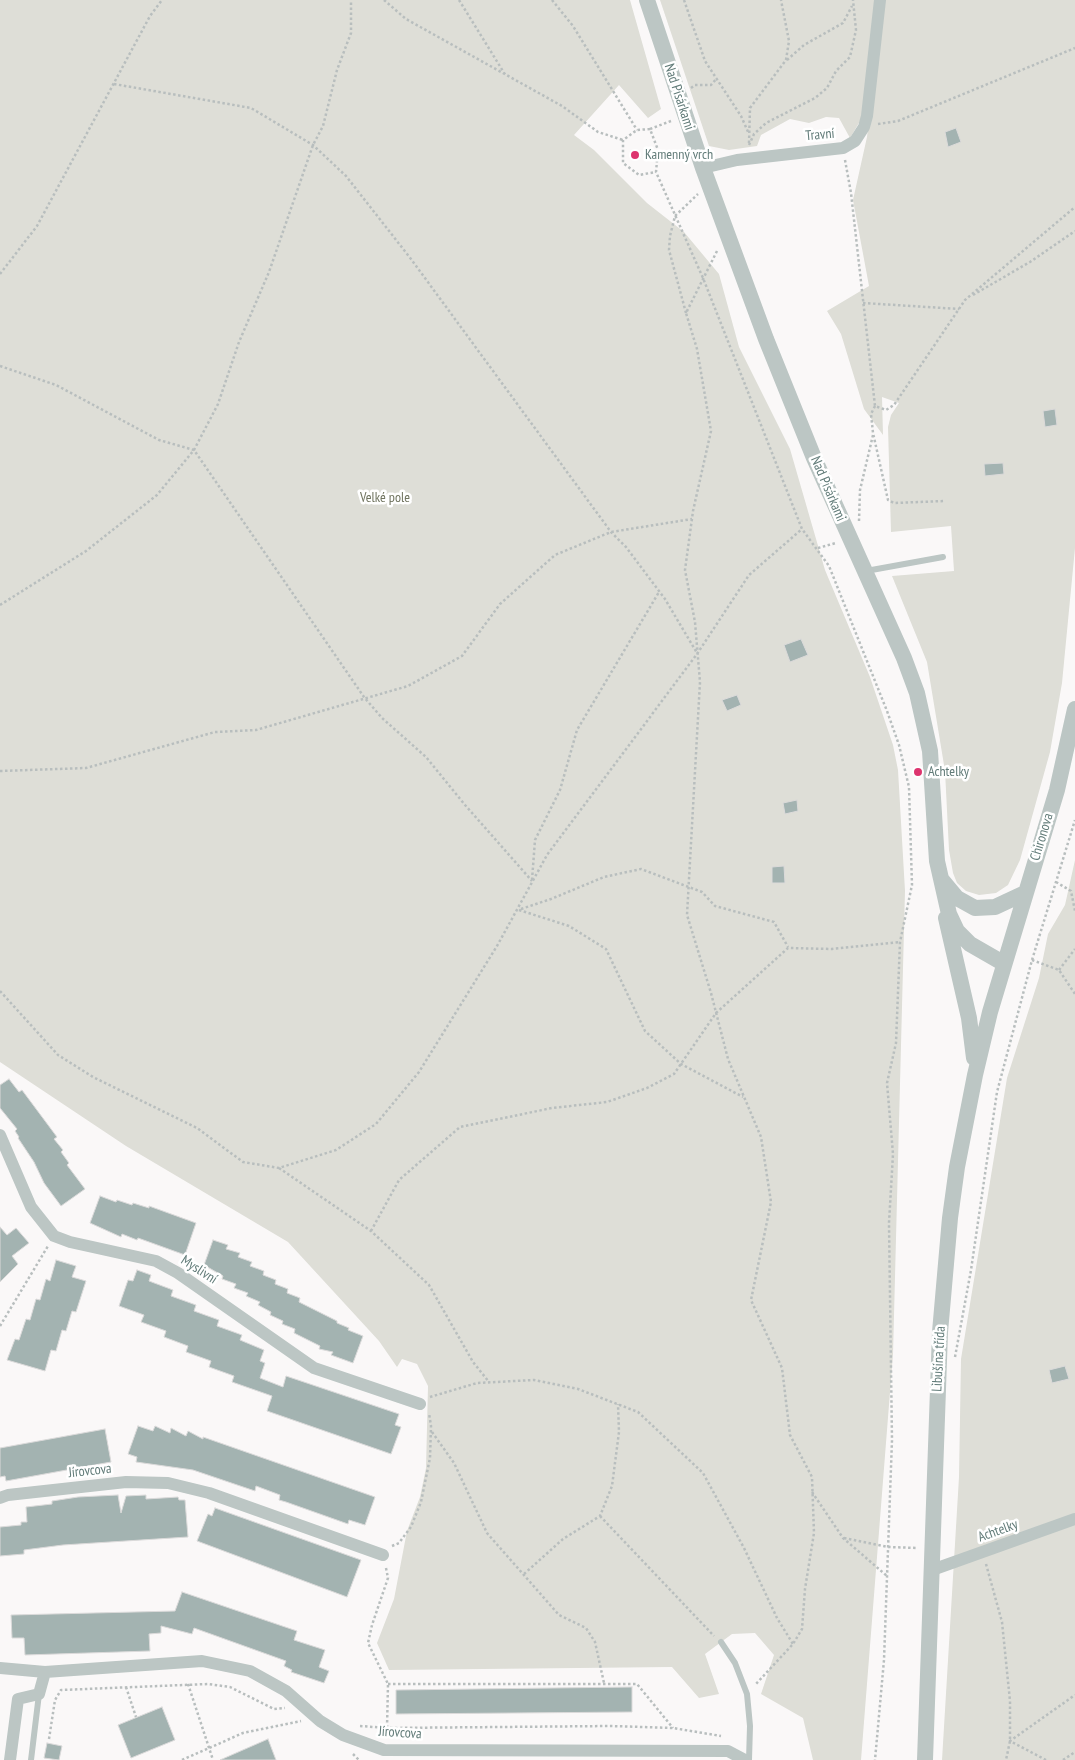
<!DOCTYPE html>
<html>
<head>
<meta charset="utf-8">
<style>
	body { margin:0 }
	canvas { display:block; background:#faf8f8 }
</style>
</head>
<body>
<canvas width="1075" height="1760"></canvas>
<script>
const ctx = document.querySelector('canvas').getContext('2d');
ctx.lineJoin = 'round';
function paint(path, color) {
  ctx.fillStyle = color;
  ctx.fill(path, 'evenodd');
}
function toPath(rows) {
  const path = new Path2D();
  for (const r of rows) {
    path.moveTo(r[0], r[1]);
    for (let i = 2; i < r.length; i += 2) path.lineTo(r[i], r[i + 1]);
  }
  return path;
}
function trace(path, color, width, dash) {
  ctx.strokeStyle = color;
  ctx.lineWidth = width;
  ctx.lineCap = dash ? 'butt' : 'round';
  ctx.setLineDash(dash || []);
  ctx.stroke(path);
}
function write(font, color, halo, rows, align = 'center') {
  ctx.font = font + ' "PT Sans Narrow",sans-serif';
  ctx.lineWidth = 5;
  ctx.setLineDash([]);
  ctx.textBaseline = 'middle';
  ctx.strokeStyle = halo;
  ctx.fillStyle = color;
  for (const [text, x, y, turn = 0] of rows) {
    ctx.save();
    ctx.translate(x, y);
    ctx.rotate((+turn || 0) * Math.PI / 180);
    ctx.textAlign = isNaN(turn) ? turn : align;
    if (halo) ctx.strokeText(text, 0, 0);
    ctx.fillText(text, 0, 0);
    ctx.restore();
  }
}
paint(toPath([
	[0,0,630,0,661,109,648,118,619,85,574,135,594,150,647,203,684,232,719,274,739,347,790,449,825,570,870,677,893,745,898,770,905,891,893,1354,861,1760,813,1760,803,1718,761,1694,774,1655,755,1633,732,1634,705,1654,719,1694,699,1698,672,1667,389,1670,377,1643,394,1599,407,1531,420,1497,426,1468,428,1386,417,1364,402,1359,397,1367,379,1341,288,1242,126,1146,0,1062],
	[660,0,877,0,863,116,850,138,839,118,826,117,809,123,790,119,761,135,757,146,729,150,709,146],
	[883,0,1075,0,1075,548,1062,683,1050,752,1020,860,1008,885,996,893,979,895,966,891,957,883,953,873,949,850,945,771,927,662,892,576,954,571,951,526,891,532,888,427,891,415,899,403,882,397,883,435,864,409,841,334,827,311,869,286,853,200,867,137],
	[1075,860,1075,1760,942,1760,959,1477,961,1359,1007,1078,1039,978,1048,934,1065,905]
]), '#deded7');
const building = toPath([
	[956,128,961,142,948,147,945,132,956,128],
	[1055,409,1057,425,1045,427,1043,411,1055,409],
	[1003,463,1004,474,985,476,984,464,1003,463],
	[801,639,808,655,790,662,784,645,801,639],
	[737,695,741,705,727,711,722,700,737,695],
	[797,800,798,811,785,814,783,803,797,800],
	[784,866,785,883,772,883,772,867,784,866],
	[9,1079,19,1092,22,1090,57,1137,54,1139,63,1150,61,1152,69,1163,67,1165,85,1189,61,1206,44,1183,34,1162,18,1138,19,1137,15,1131,17,1129,0,1108,0,1085,9,1079],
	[100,1196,116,1202,117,1200,132,1205,133,1203,149,1208,149,1206,196,1223,185,1255,138,1238,137,1240,122,1234,121,1237,90,1223,100,1196],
	[0,1227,7,1235,16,1228,29,1243,12,1256,18,1264,0,1282,0,1227],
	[213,1240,228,1245,226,1249,240,1253,238,1257,252,1262,250,1266,264,1271,263,1275,276,1280,275,1284,288,1289,287,1293,300,1298,299,1302,337,1321,337,1323,349,1328,348,1330,363,1336,353,1363,331,1355,333,1352,319,1349,320,1346,294,1333,295,1329,282,1324,283,1321,270,1315,271,1312,258,1305,260,1302,246,1296,248,1293,234,1288,236,1284,222,1279,223,1276,204,1265,213,1240],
	[56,1260,76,1266,72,1277,86,1281,76,1312,72,1311,66,1331,62,1330,56,1351,51,1350,45,1371,7,1360,15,1339,19,1340,26,1319,30,1320,36,1299,40,1300,46,1279,50,1281,56,1260],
	[137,1270,151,1275,149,1281,173,1290,171,1296,196,1305,194,1311,219,1320,217,1326,242,1335,240,1340,264,1350,260,1361,265,1363,260,1378,283,1387,286,1376,399,1414,395,1425,401,1427,391,1454,267,1411,272,1396,232,1382,234,1376,209,1367,211,1361,186,1352,188,1346,164,1337,166,1331,141,1322,144,1315,119,1306,128,1280,133,1281,137,1270],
	[1065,1366,1069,1379,1052,1383,1049,1370,1065,1366],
	[138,1426,153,1431,155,1426,170,1433,171,1428,186,1436,188,1431,203,1439,203,1437,375,1497,365,1525,349,1520,348,1524,286,1502,279,1500,280,1495,256,1486,255,1491,193,1470,136,1462,137,1457,128,1454,138,1426],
	[105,1429,111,1462,6,1481,5,1476,0,1477,0,1448,105,1429],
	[118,1495,121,1513,126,1496,146,1495,146,1499,178,1497,179,1500,185,1500,188,1537,63,1545,24,1550,24,1554,0,1556,0,1527,21,1525,21,1522,27,1522,26,1507,52,1504,52,1501,78,1497,118,1495],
	[215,1508,361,1560,347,1597,197,1541,208,1514,212,1516,215,1508],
	[182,1592,297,1631,294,1640,325,1650,319,1667,329,1671,324,1683,291,1672,292,1670,284,1666,286,1661,194,1628,192,1634,161,1626,161,1633,149,1634,150,1651,25,1655,24,1638,12,1638,11,1615,175,1611,182,1592],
	[632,1687,632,1712,396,1714,396,1690,632,1687],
	[162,1707,175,1740,131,1758,118,1725,162,1707],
	[268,1739,276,1760,220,1760,268,1739],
	[47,1743,62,1746,59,1760,44,1758,47,1743]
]);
paint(building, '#a3b3b1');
trace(building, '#dbdada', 1);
trace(toPath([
	[384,0,406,19,562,106,598,132,623,140],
	[459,0,506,76],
	[552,0,573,26,637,130],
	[684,0,705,61,741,116,749,134],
	[787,60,804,45,843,23,852,6],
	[114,84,251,108,313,145,346,176,411,259,611,532,626,547,665,599,697,653],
	[691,88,695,85,711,85,717,78],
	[671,121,650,129,658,150,656,172,703,278,802,529,829,566,887,711,899,745,909,787,912,885,900,942,896,1043,887,1083,893,1154,889,1223,892,1440,884,1660,875,1760],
	[878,124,898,121,1075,48],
	[650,129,637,130,623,140,623,163,639,175,656,172],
	[749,143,750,108,786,60,789,41,781,0],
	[749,145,754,134,766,123,815,98,827,88,836,71,850,57,856,30,853,0],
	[845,160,851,193,875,406,886,410,894,405,965,300,1075,207],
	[717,251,686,313,697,349,711,431,693,511,685,570,695,622,700,682,687,915,711,993,728,1059,761,1137,771,1202,751,1300,782,1368,790,1435,812,1477,814,1533,805,1589,802,1629,793,1644,755,1685],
	[0,274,37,226,150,16,162,0],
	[973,295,1030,262,1075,231],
	[863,303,959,309],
	[686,313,669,250,670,236,675,216,698,194],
	[0,366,56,385,159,440,194,450,364,697,382,718,426,757,465,805,532,881],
	[875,406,871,414,873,433,888,500,894,503,945,501],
	[859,521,860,490,873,435],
	[818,548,836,543],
	[0,605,86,551,157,495,194,450,218,404,239,342,269,272,313,145,323,126,337,70,351,33,351,0],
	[0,771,86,768,215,732,256,730,408,686,462,656,500,604,555,555,611,532,692,519],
	[532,880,535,840,560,790,577,730,659,592],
	[1056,882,1071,891,1075,911],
	[521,909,551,899,604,877,641,869,702,892,715,906,774,922,788,947],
	[519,910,569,926,606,949,645,1031,681,1064,743,1097],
	[1032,960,1059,970,1075,994],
	[1059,970,1075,949],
	[0,991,58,1055,93,1077,197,1128,243,1162,279,1168,336,1150,376,1124,419,1072,497,946,547,855,697,654,749,575,802,529],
	[279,1168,371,1231,429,1285,473,1362,489,1382],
	[371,1231,399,1180,460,1127,552,1108,607,1102,647,1088,674,1074,716,1013,788,948,832,949,900,942],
	[0,1326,48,1246],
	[955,1357,971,1270,997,1092,1032,960,1075,820],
	[430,1397,477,1383,534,1380,578,1389,638,1412,703,1473,744,1548,777,1618,793,1644],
	[432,1432,454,1463,487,1533,559,1615,586,1628,595,1642,604,1683],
	[812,1492,843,1538,887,1576],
	[600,1516,714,1636],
	[844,1538,888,1547,918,1548],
	[392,1546,399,1543,411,1527,421,1502,430,1458,431,1426,429,1413],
	[986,1564,1002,1622,1010,1701,1010,1741,1006,1760],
	[386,1568,388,1578,372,1625,368,1643,388,1684,387,1728],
	[524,1574,563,1539,600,1516,612,1486,619,1432,618,1404],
	[188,1684,213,1760],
	[388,1684,637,1684,673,1728],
	[126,1687,136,1717],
	[360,1726,387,1728,611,1726,673,1728,721,1736],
	[49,1739,55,1700,61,1690,208,1684,230,1687,274,1709,285,1708],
	[353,1754,359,1760],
	[182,1760,243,1733,301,1721],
	[1046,1760,1010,1741,1075,1695],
	[1063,1760,1075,1752]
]), '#b8bebe', 2.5, [2.5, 2.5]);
trace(toPath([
	[866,571,943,557],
	[721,1642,735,1663,747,1694,750,1726,749,1760],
	[31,1760,39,1694]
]), '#bcc6c4', 6);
trace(toPath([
	[703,168,737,160,843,148,855,141,864,127,867,116,880,0],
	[0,1135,31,1207,54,1236,70,1242,156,1261,178,1273,314,1368,420,1404],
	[0,1498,8,1495,126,1482,168,1483,209,1493,383,1555],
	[932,1570,1075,1519],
	[0,1668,45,1672,202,1661,250,1671,286,1691,320,1721,343,1735,384,1750,728,1751,745,1760],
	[10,1760,18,1699,39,1694,45,1672]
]), '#bcc6c4', 12);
trace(toPath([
	[647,0,703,168,766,339,814,458,904,658,917,693,930,751,937,861,949,914,957,931,970,944,1003,963],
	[942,880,957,898,975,908,995,907,1025,893],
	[946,918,969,1018,974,1058],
	[925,1760,940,1332,950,1218,957,1167,975,1075,990,1012,1057,790,1075,709]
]), '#bcc6c4', 16);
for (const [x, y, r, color] of [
	[635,155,5,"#dd346e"],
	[918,772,5,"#dd346e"]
]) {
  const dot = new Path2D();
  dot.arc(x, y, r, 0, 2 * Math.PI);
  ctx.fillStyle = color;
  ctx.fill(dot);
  trace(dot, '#fff', 2);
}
write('14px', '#617b78', '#fff', [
	["Nad Pisárkami",679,97,72],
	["Travní",820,135,-5],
	["Nad Pisárkami",828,489,67],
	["Chironova",1042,837,-73],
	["Myslivní",199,1270,33],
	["Libušina třída",939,1359,-87],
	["Jírovcova",90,1471,-6],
	["Achtelky",998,1531,-20],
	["Jírovcova",400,1733,4]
]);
write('14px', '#617b78', '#fff', [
	["Kamenný vrch",645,155],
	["Achtelky",928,772]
], 'left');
write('14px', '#70745f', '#fff', [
	["Velké pole",385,498]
]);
</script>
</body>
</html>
